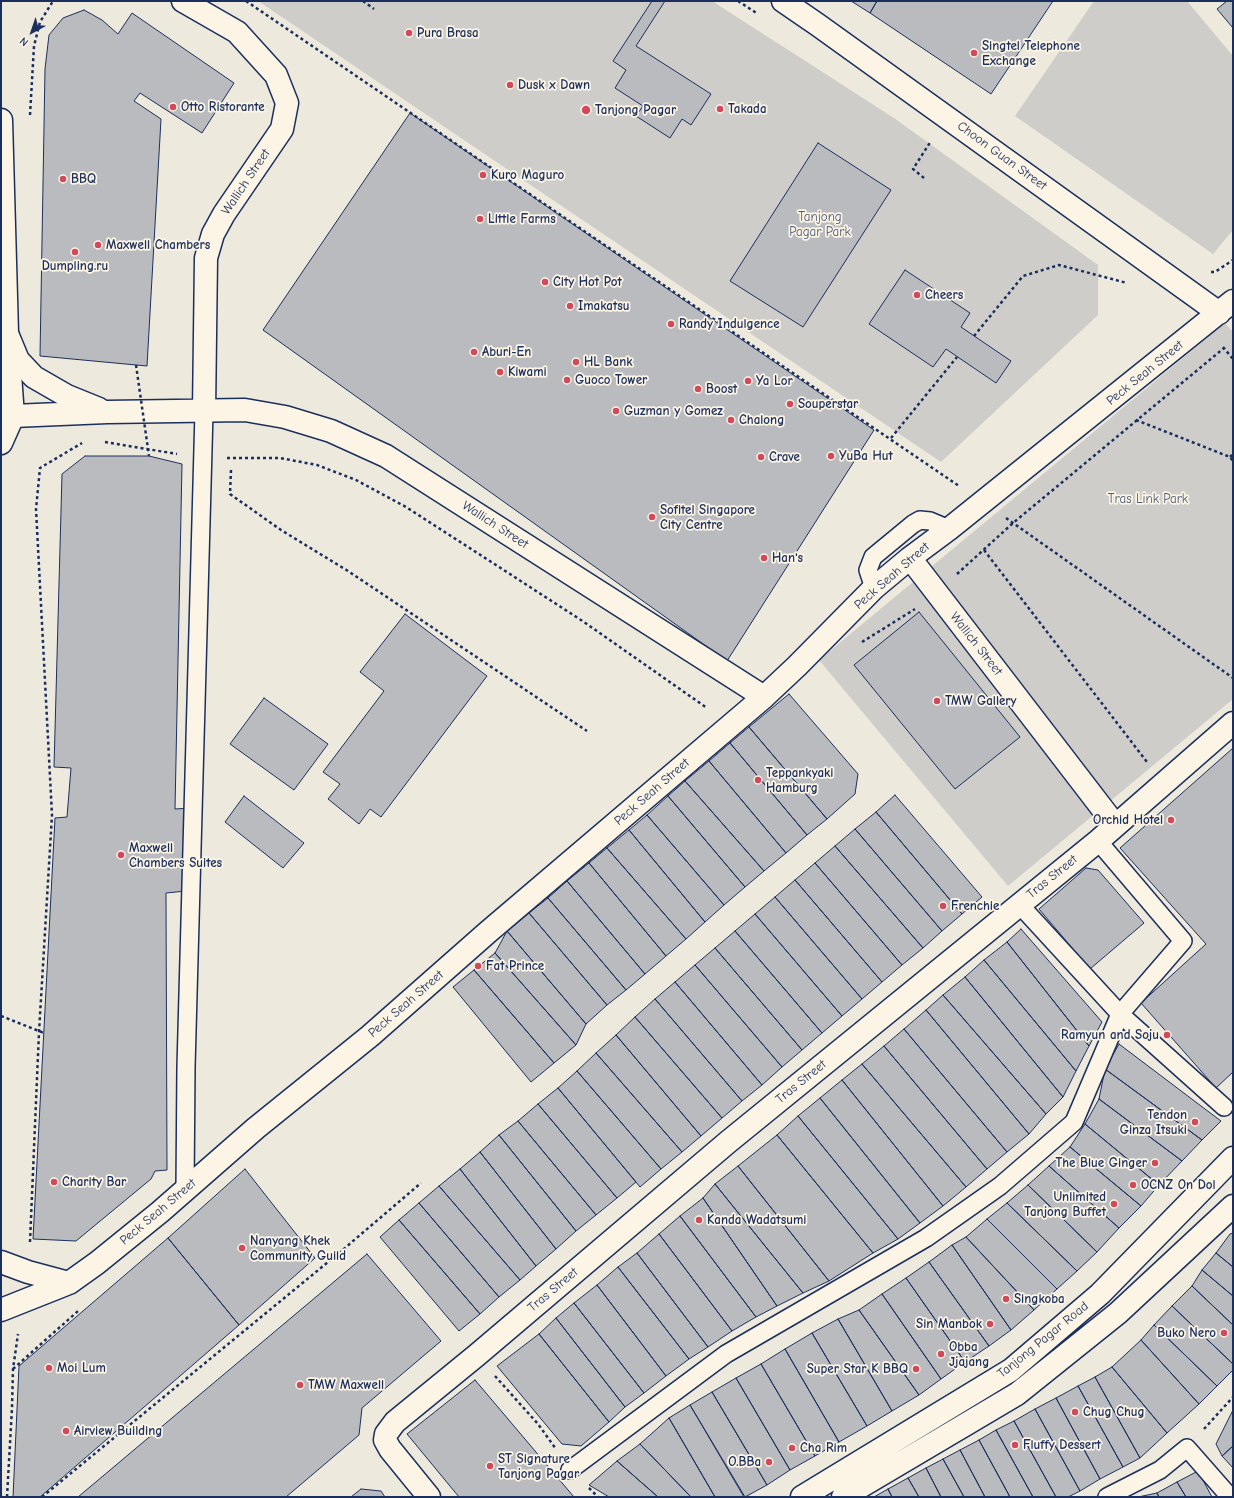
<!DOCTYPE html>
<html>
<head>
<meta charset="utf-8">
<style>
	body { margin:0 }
	#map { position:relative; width:1234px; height:1498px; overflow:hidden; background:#eee9dd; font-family:"Comic Neue",sans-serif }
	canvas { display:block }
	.frame { position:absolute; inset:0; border:2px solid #1b2f5e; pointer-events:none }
	.north { position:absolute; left:12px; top:12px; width:40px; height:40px; -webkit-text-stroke:3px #fcf5e5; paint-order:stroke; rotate:220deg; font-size:11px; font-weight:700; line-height:16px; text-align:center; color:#1b2f5e }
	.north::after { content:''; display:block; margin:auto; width:14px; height:18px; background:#1b2f5e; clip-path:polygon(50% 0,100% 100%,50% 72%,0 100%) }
</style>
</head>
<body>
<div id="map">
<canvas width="1234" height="1498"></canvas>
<div class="frame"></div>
<div class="north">N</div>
</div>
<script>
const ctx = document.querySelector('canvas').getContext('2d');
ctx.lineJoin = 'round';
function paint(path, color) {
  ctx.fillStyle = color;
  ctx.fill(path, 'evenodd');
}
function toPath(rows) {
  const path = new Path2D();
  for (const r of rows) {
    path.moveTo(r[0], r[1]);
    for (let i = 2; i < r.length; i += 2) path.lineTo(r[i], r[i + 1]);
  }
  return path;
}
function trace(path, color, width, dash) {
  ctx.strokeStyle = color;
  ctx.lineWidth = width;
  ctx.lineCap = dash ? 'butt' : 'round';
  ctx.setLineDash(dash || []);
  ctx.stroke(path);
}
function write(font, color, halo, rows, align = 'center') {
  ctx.font = font + ' "Comic Neue",sans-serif';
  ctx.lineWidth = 3.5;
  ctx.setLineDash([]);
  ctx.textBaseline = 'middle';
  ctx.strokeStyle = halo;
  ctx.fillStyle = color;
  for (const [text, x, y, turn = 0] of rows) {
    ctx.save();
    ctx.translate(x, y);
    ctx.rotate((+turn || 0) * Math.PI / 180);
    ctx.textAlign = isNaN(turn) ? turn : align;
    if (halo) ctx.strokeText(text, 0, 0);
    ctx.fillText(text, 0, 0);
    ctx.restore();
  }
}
paint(toPath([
	[258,1,712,1,894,118,1098,265,1098,315,941,462],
	[1094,1,1187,1,1233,56,1233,230,1213,254,1015,116],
	[1225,323,1233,332,1233,699,1008,886,819,660]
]), '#cfcdca');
const building = toPath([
	[652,1,665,1,636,46,711,94,691,125,682,119,670,138,636,116,643,106,615,88,626,70,613,61,652,1],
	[851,1,877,1,870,13,851,1],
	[877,1,1053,1,991,94,870,13,877,1],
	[1227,1,1233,1,1233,28,1217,9,1227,1],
	[84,10,102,20,118,34,132,13,234,83,202,133,140,93,134,101,161,119,147,366,40,356,45,69,49,35,63,18,84,10],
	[410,113,874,430,727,661,263,330,410,113],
	[818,143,891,190,803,327,730,281,818,143],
	[905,270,970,313,961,327,1011,361,996,383,946,349,933,367,869,324,905,270],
	[85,456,149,456,182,464,175,809,191,808,186,891,166,893,167,1170,155,1171,151,1179,76,1241,33,1239,55,818,67,817,71,768,54,767,62,474,85,456],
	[919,612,1020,737,955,789,854,665,919,612],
	[405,614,487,676,381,817,370,809,359,824,328,799,340,784,323,772,384,691,360,672,405,614],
	[789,694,858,774,855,794,827,819,749,727,789,694],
	[264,698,328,744,294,790,230,744,264,698],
	[749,727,827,819,807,835,730,743,749,727],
	[730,743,807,835,786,853,709,761,730,743],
	[1233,748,1233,1072,1216,1088,1141,1003,1206,944,1120,848,1233,748],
	[709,761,786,853,764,871,685,781,709,761],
	[685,781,764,871,745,887,668,796,685,781],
	[895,795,982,897,962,914,876,812,895,795],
	[244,796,304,843,283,868,225,822,244,796],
	[668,796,745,887,724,905,647,815,668,796],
	[876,812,962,914,942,931,855,829,876,812],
	[647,815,724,905,705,922,629,830,647,815],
	[855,829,942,931,923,948,835,846,855,829],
	[629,830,705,922,686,939,607,848,629,830],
	[835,846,923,948,902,965,815,863,835,846],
	[607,848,686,939,666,956,589,863,607,848],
	[589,863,666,956,645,974,567,881,589,863],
	[815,863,902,965,882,982,795,880,815,863],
	[1086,868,1098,870,1144,923,1090,969,1039,909,1086,868],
	[795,880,882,982,862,999,775,897,795,880],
	[567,881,645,974,626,990,548,898,567,881],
	[775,897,862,999,842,1016,755,914,775,897],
	[548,898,626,990,607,1005,529,913,548,898],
	[529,913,607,1005,586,1024,507,931,529,913],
	[755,914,842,1016,822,1033,735,931,755,914],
	[1021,929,1102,1022,1089,1046,1007,942,1021,929],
	[507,931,586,1024,576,1045,495,953,507,931],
	[735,931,822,1033,802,1050,715,948,735,931],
	[1007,942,1089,1046,1076,1071,984,960,1007,942],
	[715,948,802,1050,782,1067,695,965,715,948],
	[495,953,576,1045,554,1063,474,970,495,953],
	[984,960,1076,1071,1063,1097,965,977,984,960],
	[695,965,782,1067,762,1085,675,982,695,965],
	[474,970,554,1063,531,1082,453,987,474,970],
	[965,977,1063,1097,1046,1114,943,995,965,977],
	[675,982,762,1085,742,1101,655,999,675,982],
	[943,995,1046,1114,1029,1134,926,1010,943,995],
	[655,999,742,1101,722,1118,635,1017,655,999],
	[926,1010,1029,1134,1007,1152,904,1029,926,1010],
	[635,1017,722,1118,701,1136,616,1035,635,1017],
	[904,1029,1007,1152,987,1169,884,1046,904,1029],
	[616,1035,701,1136,682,1152,596,1053,616,1035],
	[1119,1044,1201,1106,1221,1121,1202,1140,1105,1069,1119,1044],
	[884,1046,987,1169,966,1187,862,1064,884,1046],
	[596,1053,682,1152,661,1169,577,1071,596,1053],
	[862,1064,966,1187,943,1206,842,1080,862,1064],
	[1105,1069,1202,1140,1182,1161,1099,1099,1105,1069],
	[577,1071,661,1169,640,1187,558,1088,577,1071],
	[842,1080,943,1206,920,1223,820,1098,842,1080],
	[558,1088,636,1182,617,1198,538,1104,558,1088],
	[820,1098,920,1223,898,1239,798,1116,820,1098],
	[1099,1099,1182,1161,1159,1185,1085,1124,1099,1099],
	[538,1104,617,1198,596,1215,518,1121,538,1104],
	[798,1116,898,1239,873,1253,777,1135,798,1116],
	[518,1121,596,1215,576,1231,499,1135,518,1121],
	[1085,1124,1159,1185,1141,1206,1070,1147,1085,1124],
	[499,1135,576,1231,556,1249,480,1152,499,1135],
	[777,1135,873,1253,829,1281,738,1166,777,1135],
	[1070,1147,1141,1206,1119,1228,1049,1166,1070,1147],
	[480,1152,556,1249,536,1266,460,1169,480,1152],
	[738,1166,829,1281,803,1293,715,1184,738,1166],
	[1049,1166,1119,1228,1097,1252,1028,1185,1049,1166],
	[245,1169,315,1258,239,1325,168,1238,245,1169],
	[460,1169,536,1266,520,1280,439,1186,460,1169],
	[715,1184,803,1293,777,1306,703,1198,715,1184],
	[1028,1185,1097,1252,1077,1271,1007,1203,1028,1185],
	[439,1186,520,1280,499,1297,419,1203,439,1186],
	[703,1198,777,1306,756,1317,680,1216,703,1198],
	[419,1203,499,1297,480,1314,399,1220,419,1203],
	[1007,1203,1077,1271,1057,1289,987,1219,1007,1203],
	[680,1216,756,1317,732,1331,659,1234,680,1216],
	[987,1219,1057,1289,1034,1310,966,1237,987,1219],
	[399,1220,480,1314,459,1331,380,1237,399,1220],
	[1233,1233,1233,1267,1216,1253,1230,1234,1233,1233],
	[659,1234,732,1331,708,1347,637,1253,659,1234],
	[966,1237,1034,1310,1011,1330,952,1245,966,1237],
	[168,1238,239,1325,40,1497,13,1497,19,1366,168,1238],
	[952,1245,1011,1330,989,1346,929,1262,952,1245],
	[637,1253,708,1347,689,1359,618,1267,637,1253],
	[1216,1253,1233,1267,1233,1296,1202,1270,1216,1253],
	[367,1254,441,1341,362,1408,359,1435,286,1497,78,1497,367,1254],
	[929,1262,989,1346,965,1362,906,1278,929,1262],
	[618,1267,689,1359,666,1376,597,1285,618,1267],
	[1202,1270,1233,1296,1233,1325,1192,1286,1202,1270],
	[906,1278,965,1362,941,1379,882,1294,906,1278],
	[597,1285,666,1376,644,1393,574,1303,597,1285],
	[1192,1286,1233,1325,1233,1364,1172,1306,1192,1286],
	[882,1294,941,1379,919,1395,859,1310,882,1294],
	[574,1303,644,1393,625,1407,556,1318,574,1303],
	[1172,1306,1233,1364,1233,1370,1217,1386,1154,1325,1172,1306],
	[859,1310,919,1395,892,1411,838,1319,859,1310],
	[556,1318,625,1407,609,1422,539,1334,556,1318],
	[838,1319,892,1411,867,1426,812,1333,838,1319],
	[1154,1325,1217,1386,1199,1404,1141,1340,1154,1325],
	[812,1333,867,1426,839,1442,785,1349,812,1333],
	[539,1334,609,1422,581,1446,562,1444,497,1366,539,1334],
	[1141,1340,1199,1404,1167,1433,1112,1367,1141,1340],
	[785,1349,839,1442,815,1456,761,1364,785,1349],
	[761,1364,815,1456,790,1470,736,1378,761,1364],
	[1112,1367,1167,1433,1140,1458,1095,1377,1112,1367],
	[1095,1377,1140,1458,1123,1467,1078,1386,1095,1377],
	[736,1378,790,1470,767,1485,712,1392,736,1378],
	[475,1380,574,1497,459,1497,407,1434,475,1380],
	[1078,1386,1123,1467,1100,1479,1056,1398,1078,1386],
	[712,1392,767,1485,745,1497,690,1405,712,1392],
	[1056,1398,1100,1479,1080,1491,1035,1409,1056,1398],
	[690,1405,744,1497,715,1497,669,1418,690,1405],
	[1035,1409,1080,1491,1068,1497,1056,1497,1014,1421,1035,1409],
	[1233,1410,1233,1446,1222,1456,1216,1444,1233,1410],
	[669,1418,715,1497,691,1497,640,1444,669,1418],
	[1014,1421,1056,1497,1033,1497,996,1430,1014,1421],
	[996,1430,1033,1497,1010,1497,979,1440,996,1430],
	[979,1440,1010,1497,985,1497,960,1450,979,1440],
	[640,1444,691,1497,658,1497,617,1461,640,1444],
	[1233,1446,1233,1468,1222,1456,1233,1446],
	[960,1450,985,1497,964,1497,943,1459,960,1450],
	[943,1459,964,1497,941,1497,926,1468,943,1459],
	[617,1461,658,1497,609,1497,589,1485,617,1461],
	[926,1468,941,1497,919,1497,908,1478,926,1468],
	[1198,1471,1212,1497,1186,1497,1177,1482,1198,1471],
	[908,1478,919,1497,892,1497,888,1489,908,1478],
	[1177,1482,1186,1497,1159,1497,1157,1493,1177,1482],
	[361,1489,381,1491,385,1497,351,1497,361,1489],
	[888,1489,892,1497,874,1497,888,1489],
	[1157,1493,1159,1497,1138,1497,1157,1493]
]);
paint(building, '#babbbe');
trace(building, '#1b2f5e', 1);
const lane = toPath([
	[874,588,868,570,873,557,913,524,920,520,930,521,949,529],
	[1019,904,1120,1014,1224,1107],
	[185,1190,186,1067,204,412],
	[570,1470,726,1354,926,1238,1000,1186,1074,1122,1120,1014,1183,941,1098,841],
	[1107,1497,1160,1470,1187,1448,1230,1497]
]);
const street = toPath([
	[183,1,237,32,276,75,287,103,282,129,224,214,213,234,206,258,204,412],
	[783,1,818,25,1219,313],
	[8,336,18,360,34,377,67,396,99,409],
	[1,422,13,416,107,412,245,410,285,417,331,431,386,456,764,697],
	[910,558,1115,825],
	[1,1262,28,1272,69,1283],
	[1,1310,69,1283,97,1263,160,1212,256,1128,370,1036,488,932,764,697,797,666,874,588,910,558,949,529,1233,301],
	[429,1497,390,1449,385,1440,386,1434,395,1422,477,1355,728,1142,1098,841,1233,723]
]);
const secondary = toPath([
	[1,120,7,333,13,416,1,443],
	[802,1497,1011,1370,1100,1294,1233,1158],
	[843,1497,1017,1394,1118,1313,1233,1206]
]);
trace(lane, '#1b2f5e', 20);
trace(street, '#1b2f5e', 25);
trace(secondary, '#1b2f5e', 25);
trace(toPath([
	[246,1,959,486],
	[363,1,374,9],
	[738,1,758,14],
	[30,115,34,46,40,22,53,1],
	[924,178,913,169,931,141],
	[1211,272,1215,272,1233,260],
	[974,336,1023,276,1059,265,1127,283],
	[1223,347,1233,359],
	[1136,420,1230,457,1233,461],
	[891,438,957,357],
	[105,442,177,454],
	[1230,457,1233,454],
	[227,458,280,458,317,465,356,480,406,507,479,554,584,622,707,708],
	[231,470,230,494,281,530,348,571,587,731],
	[1006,518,1233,678],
	[984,550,1147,762],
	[957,574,1013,523,1224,348],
	[862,642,915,609],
	[1,1016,44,1033],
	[30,1242,39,1032,52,815,36,509,40,468,82,443],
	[13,1369,78,1311],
	[495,1376,538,1424,556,1449],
	[1204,1429,1233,1397],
	[589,1488,598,1497],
	[7,1497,12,1408,13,1369,18,1334],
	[42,1497,339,1253,421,1183]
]), '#1b2f5e', 2.5, [3, 3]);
trace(lane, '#fcf5e5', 17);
trace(street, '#fcf5e5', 22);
trace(secondary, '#fcf5e5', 22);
trace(toPath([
	[136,365,149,456]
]), '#1b2f5e', 2.5, [3, 3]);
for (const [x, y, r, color] of [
	[409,33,4,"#d1495b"],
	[974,53,4,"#d1495b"],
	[510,85,4,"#d1495b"],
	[173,107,4,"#d1495b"],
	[720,109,4,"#d1495b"],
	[586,110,5,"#d1495b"],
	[483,175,4,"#d1495b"],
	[63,179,4,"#d1495b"],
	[480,219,4,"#d1495b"],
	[98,245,4,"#d1495b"],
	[75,252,4,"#d1495b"],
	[545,282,4,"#d1495b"],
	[917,295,4,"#d1495b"],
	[570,306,4,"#d1495b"],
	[671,324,4,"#d1495b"],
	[474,352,4,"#d1495b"],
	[576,362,4,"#d1495b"],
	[500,372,4,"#d1495b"],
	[567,380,4,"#d1495b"],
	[748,381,4,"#d1495b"],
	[698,389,4,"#d1495b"],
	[790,404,4,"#d1495b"],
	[616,411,4,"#d1495b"],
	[731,420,4,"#d1495b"],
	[831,456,4,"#d1495b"],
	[761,457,4,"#d1495b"],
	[652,517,4,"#d1495b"],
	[764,558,4,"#d1495b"],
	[937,701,4,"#d1495b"],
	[758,780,4,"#d1495b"],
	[1171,820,4,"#d1495b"],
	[121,855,4,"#d1495b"],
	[943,906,4,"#d1495b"],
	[478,966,4,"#d1495b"],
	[1167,1035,4,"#d1495b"],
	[1195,1122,4,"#d1495b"],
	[1155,1163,4,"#d1495b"],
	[54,1182,4,"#d1495b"],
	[1133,1185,4,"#d1495b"],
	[1114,1204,4,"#d1495b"],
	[699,1220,4,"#d1495b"],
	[242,1248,4,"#d1495b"],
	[1006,1299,4,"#d1495b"],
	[990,1324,4,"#d1495b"],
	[1224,1333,4,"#d1495b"],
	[941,1354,4,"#d1495b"],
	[49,1368,4,"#d1495b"],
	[916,1369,4,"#d1495b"],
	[300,1385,4,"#d1495b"],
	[1075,1412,4,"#d1495b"],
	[66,1431,4,"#d1495b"],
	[1015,1445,4,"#d1495b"],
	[792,1448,4,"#d1495b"],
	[769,1462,4,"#d1495b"],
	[490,1466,4,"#d1495b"]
]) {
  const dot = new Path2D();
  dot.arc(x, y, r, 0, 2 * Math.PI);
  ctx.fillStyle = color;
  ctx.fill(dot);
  trace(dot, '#fcf5e5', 1.5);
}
write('bold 13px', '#1b2f5e', '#fcf5e5', [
	["Pura Brasa",417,33],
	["Singtel Telephone",982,46],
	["Exchange",982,61],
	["Dusk x Dawn",518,85],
	["Otto Ristorante",181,107],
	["Takada",728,109],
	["Tanjong Pagar",595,110],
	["Kuro Maguro",491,175],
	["BBQ",71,179],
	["Little Farms",488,219],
	["Maxwell Chambers",106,245],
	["Dumpling.ru",75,266,"center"],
	["City Hot Pot",553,282],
	["Cheers",925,295],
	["Imakatsu",578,306],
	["Randy Indulgence",679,324],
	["Aburi-En",482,352],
	["HL Bank",584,362],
	["Kiwami",508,372],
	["Guoco Tower",575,380],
	["Ya Lor",756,381],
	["Boost",706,389],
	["Souperstar",798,404],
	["Guzman y Gomez",624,411],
	["Chalong",739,420],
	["YuBa Hut",839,456],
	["Crave",769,457],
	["Sofitel Singapore",660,510],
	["City Centre",660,525],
	["Han's",772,558],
	["TMW Gallery",945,701],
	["Teppankyaki",766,773],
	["Hamburg",766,788],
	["Orchid Hotel",1163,820,"right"],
	["Maxwell",129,848],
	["Chambers Suites",129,863],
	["Frenchie",951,906],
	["Fat Prince",486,966],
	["Ramyun and Soju",1159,1035,"right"],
	["Tendon",1187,1115,"right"],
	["Ginza Itsuki",1187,1130,"right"],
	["The Blue Ginger",1147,1163,"right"],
	["Charity Bar",62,1182],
	["OCNZ On Dol",1141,1185],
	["Unlimited",1106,1197,"right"],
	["Tanjong Buffet",1106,1212,"right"],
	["Kanda Wadatsumi",707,1220],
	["Nanyang Khek",250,1241],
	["Community Guild",250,1256],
	["Singkoba",1014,1299],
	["Sin Manbok",982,1324,"right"],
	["Buko Nero",1216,1333,"right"],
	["Obba",949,1347],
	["Jjajang",949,1362],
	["Moi Lum",57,1368],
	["Super Star K BBQ",908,1369,"right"],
	["TMW Maxwell",308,1385],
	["Chug Chug",1083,1412],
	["Airview Building",74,1431],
	["Fluffy Dessert",1023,1445],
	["Cha Rim",800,1448],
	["ST Signature",498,1459],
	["Tanjong Pagar",498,1474],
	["O.BBa",761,1462,"right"]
], 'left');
write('13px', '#1b2f5e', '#fcf5e5', [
	["Choon Guan Street",1002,156,36],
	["Wallich Street",246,182,-56],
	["Peck Seah Street",1145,373,-39],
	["Wallich Street",495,525,33],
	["Peck Seah Street",892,576,-41],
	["Wallich Street",976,644,52],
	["Peck Seah Street",652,792,-41],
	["Tras Street",1052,877,-39],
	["Peck Seah Street",406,1004,-41],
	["Tras Street",801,1082,-39],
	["Peck Seah Street",158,1212,-40],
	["Tras Street",553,1290,-40],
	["Tanjong Pagar Road",1043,1340,-39]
]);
write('13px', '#485679', '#fcf5e5', [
	["Tanjong",820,217],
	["Pagar Park",820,232],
	["Tras Link Park",1148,499]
]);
</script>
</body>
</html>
